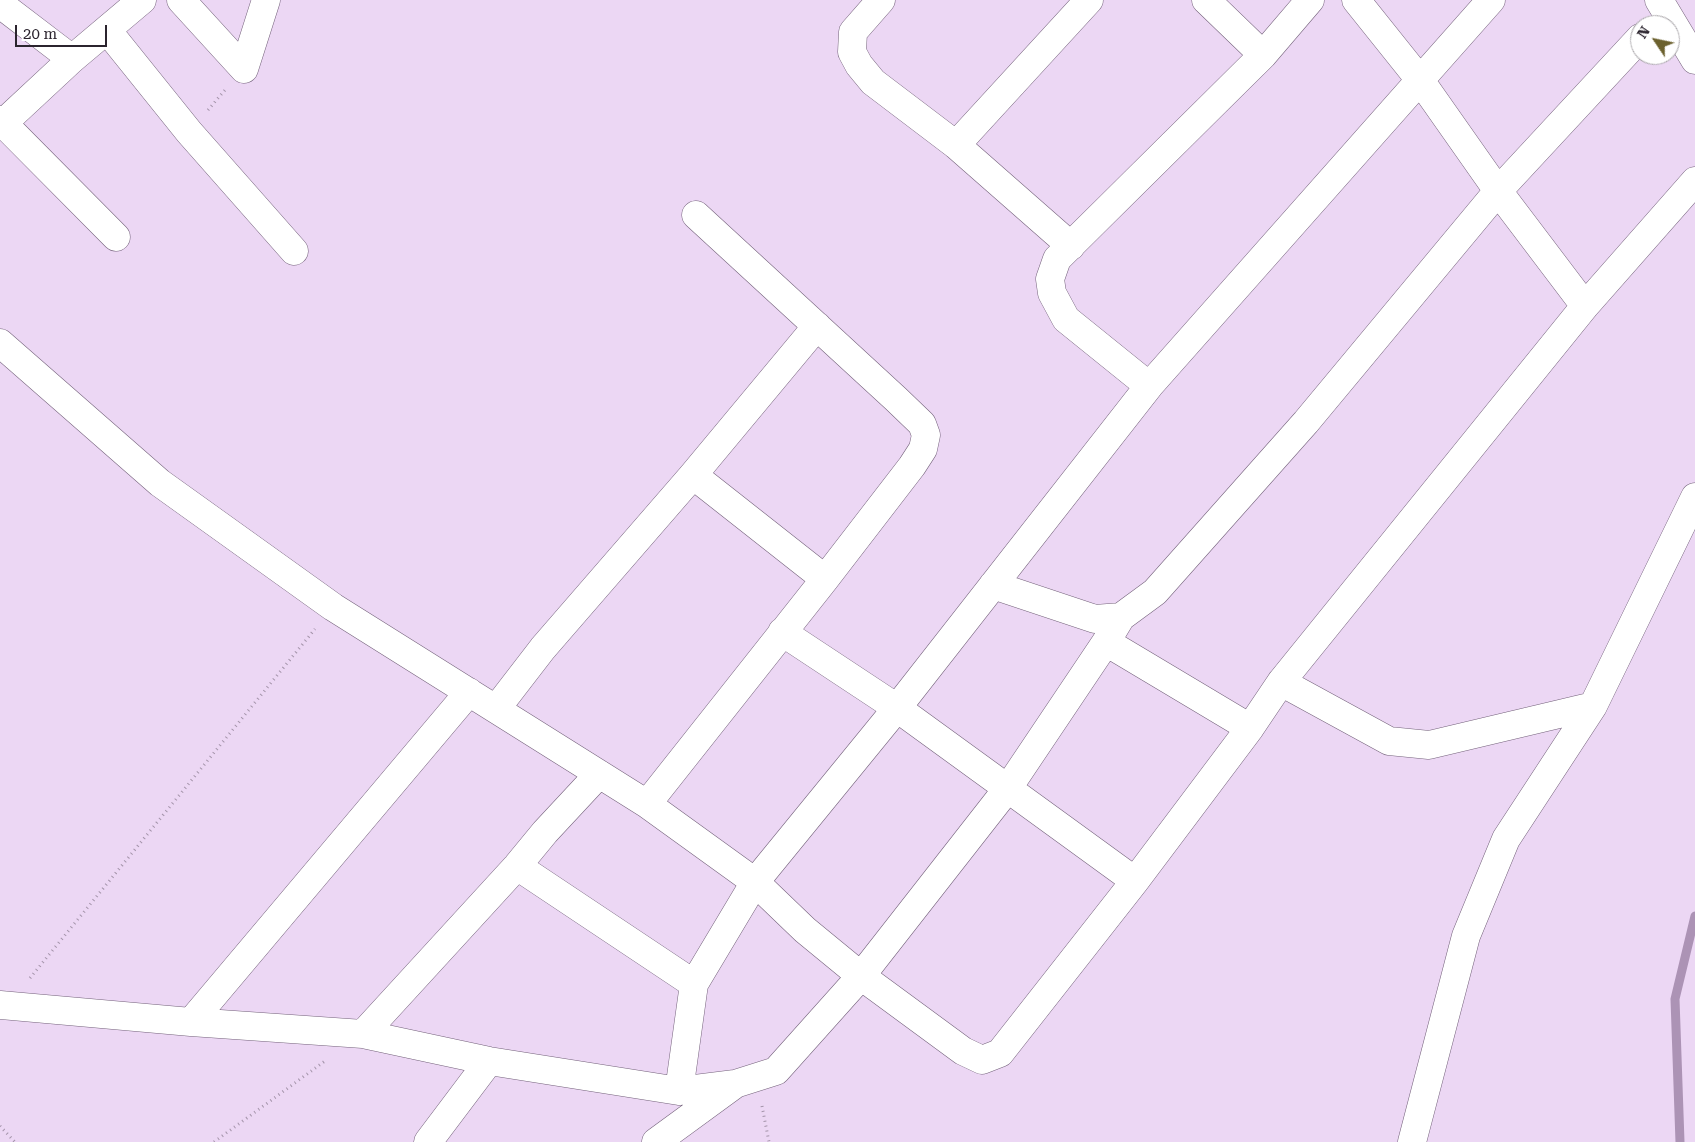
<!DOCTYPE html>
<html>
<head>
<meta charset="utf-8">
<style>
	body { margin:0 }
	#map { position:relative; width:1695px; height:1142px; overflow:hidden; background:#ecd7f4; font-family:"Roboto Serif",serif }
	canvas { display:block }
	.north { position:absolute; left:1630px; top:15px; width:50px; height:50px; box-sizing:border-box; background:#fff; border:1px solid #aaa7ab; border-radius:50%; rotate:304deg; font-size:14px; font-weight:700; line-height:20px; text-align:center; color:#2b242e }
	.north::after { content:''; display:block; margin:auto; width:18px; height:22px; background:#6c612e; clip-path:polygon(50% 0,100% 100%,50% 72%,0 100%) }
	.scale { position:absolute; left:15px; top:25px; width:92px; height:22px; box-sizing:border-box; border:2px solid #2b242e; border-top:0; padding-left:6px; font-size:15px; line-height:18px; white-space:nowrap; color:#2b242e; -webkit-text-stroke:4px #fff; paint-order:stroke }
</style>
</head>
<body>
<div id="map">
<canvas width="1695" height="1142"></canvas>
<div class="north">N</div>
<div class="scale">20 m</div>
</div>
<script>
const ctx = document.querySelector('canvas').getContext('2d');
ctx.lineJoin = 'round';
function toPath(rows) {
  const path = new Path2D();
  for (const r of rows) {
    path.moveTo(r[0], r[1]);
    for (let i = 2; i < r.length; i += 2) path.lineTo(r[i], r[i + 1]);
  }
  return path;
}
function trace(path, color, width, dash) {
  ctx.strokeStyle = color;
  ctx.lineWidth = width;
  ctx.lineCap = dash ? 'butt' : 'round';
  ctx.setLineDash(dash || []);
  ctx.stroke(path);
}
trace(toPath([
	[1680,1142,1675,999,1695,916]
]), '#ac93b5', 9);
const minor = toPath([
	[181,0,244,69,266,0],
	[881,0,853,32,852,52,859,65,873,82,956,145,1071,246],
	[1206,0,1263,55],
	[1356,0,1420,80,1498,191,1585,306],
	[1659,0,1695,60],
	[0,4,72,59],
	[107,30,189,132,294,251],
	[0,120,116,237],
	[0,126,72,59,142,0],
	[956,145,1089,0],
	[0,343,160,483,333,607,647,804,755,882,805,930,861,976,963,1051,982,1060,1000,1053,1135,881,1250,728,1281,682,1585,306,1695,181],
	[1149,386,1066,319,1052,293,1050,279,1057,259,1263,55,1310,0],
	[693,475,825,579],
	[993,585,1095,619,1121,617,1155,592,1306,422,1498,191,1640,38],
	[782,632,897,708,1135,881],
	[1106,642,1250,728],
	[1281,682,1389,741,1429,745,1593,706],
	[496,709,543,648,693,475,817,326],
	[647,804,825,579,912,466,923,449,926,435,922,424,896,399,696,215],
	[517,866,694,984],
	[0,1005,191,1022,363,1034,489,1061,679,1091,735,1084,776,1071,861,976,1008,788,1106,642,1121,617],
	[191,1022,469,692],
	[363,1034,517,866,545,832,599,774],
	[679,1091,694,984,755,882,897,708,1149,386,1491,0],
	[428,1142,489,1061],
	[656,1142,734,1085],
	[1412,1142,1466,936,1506,839,1593,706,1695,497]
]);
trace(minor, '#74627b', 29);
trace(toPath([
	[208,110,225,90],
	[30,978,315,629],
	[762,1106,769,1142],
	[0,1126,15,1142],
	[214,1142,325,1061]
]), '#a494aa', 3, [1, 4]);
trace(minor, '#fff', 28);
</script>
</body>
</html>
